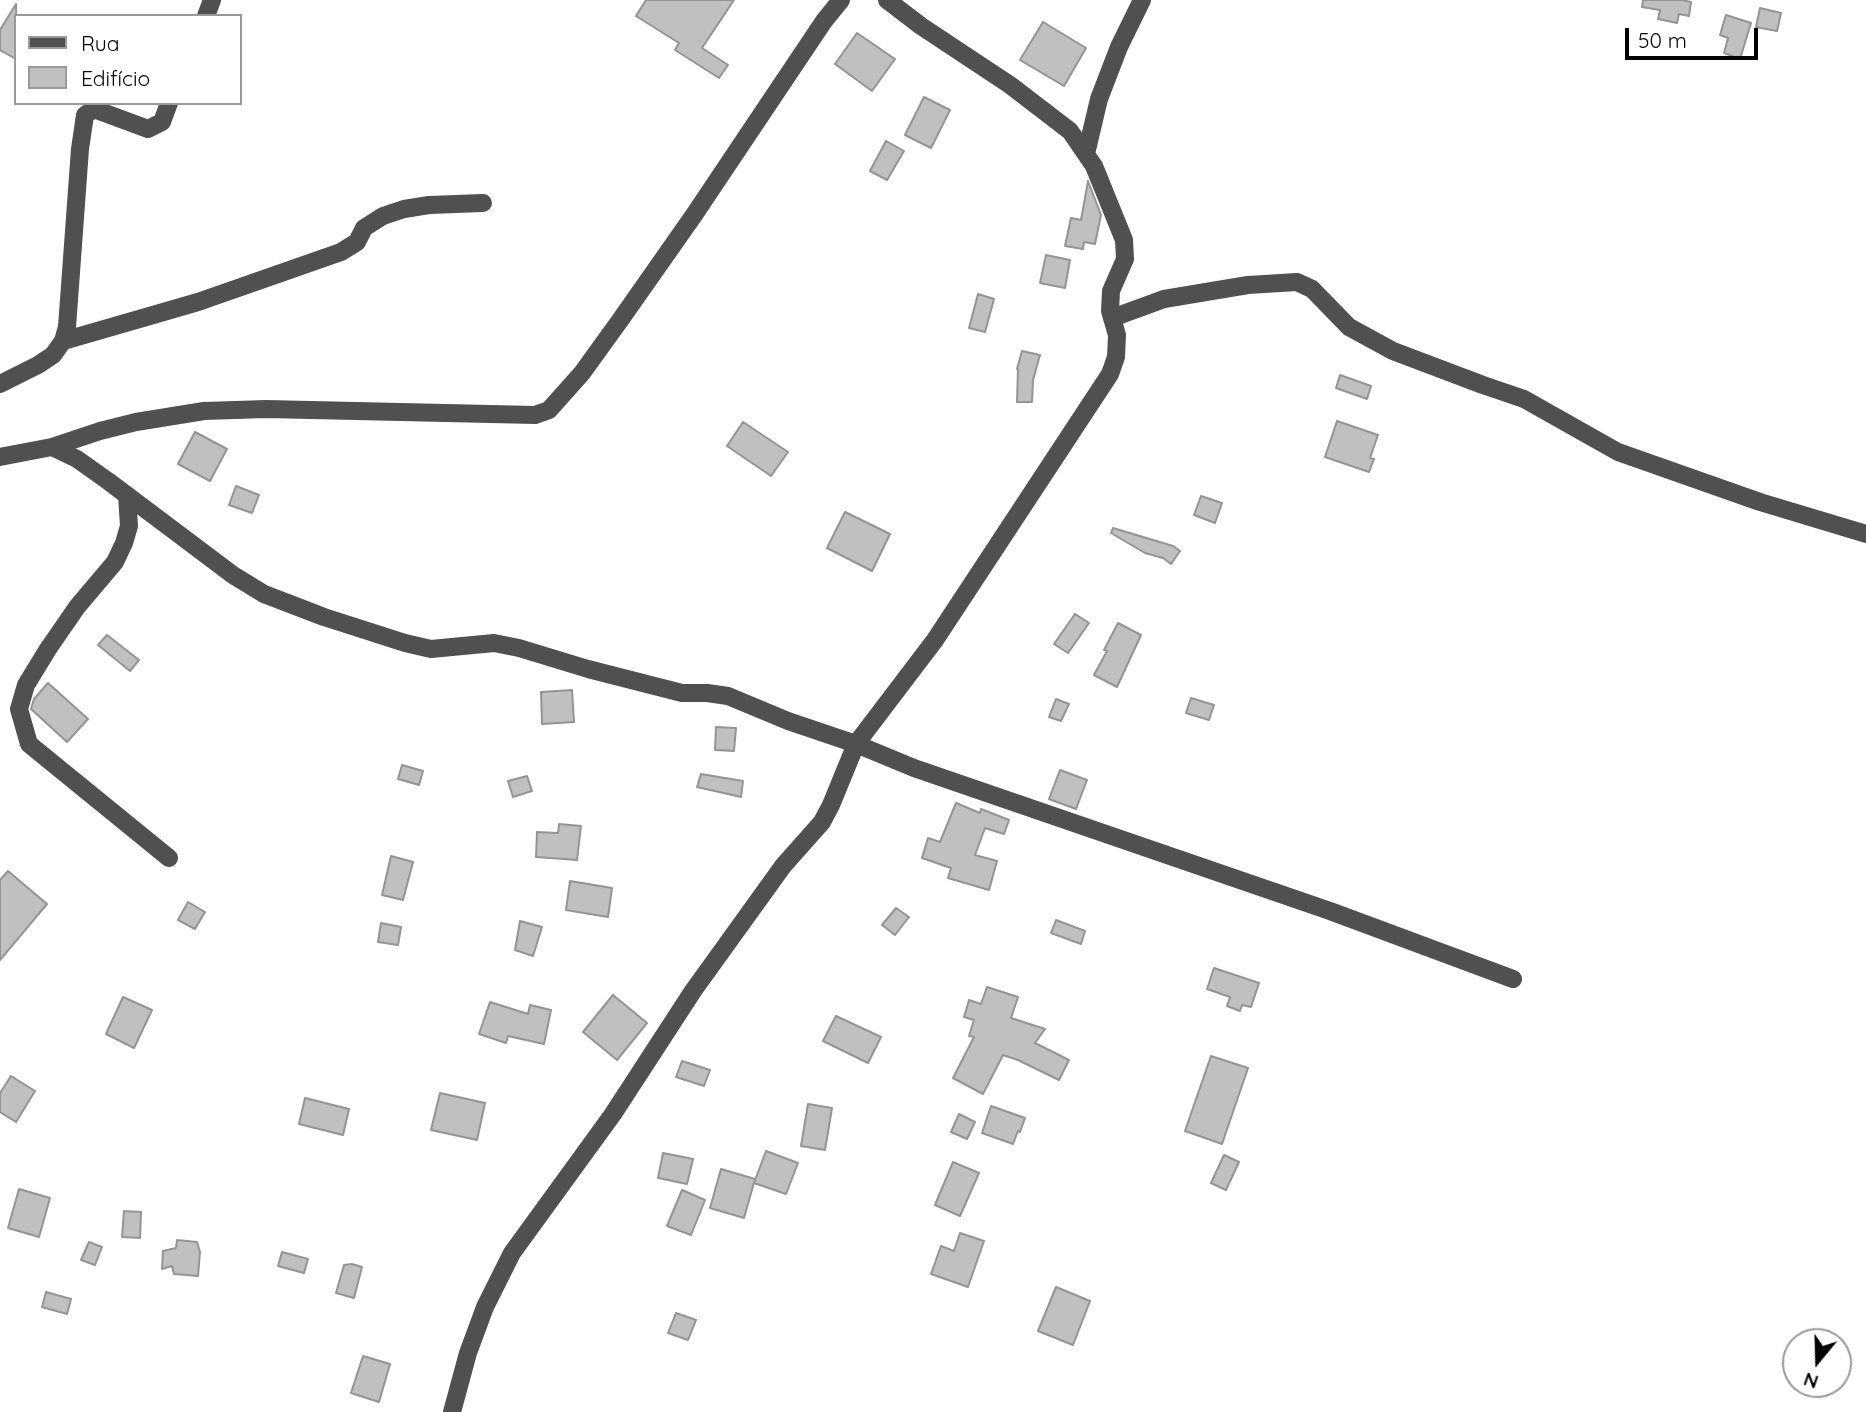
<!DOCTYPE html>
<html>
<head>
<meta charset="utf-8">
<style>
	body { margin:0 }
	#map { position:relative; width:1866px; height:1412px; overflow:hidden; background:#fff; font-family:Quicksand,sans-serif }
	canvas { display:block }
	.legend { position:absolute; left:14px; top:14px; width:228px; height:91px; box-sizing:border-box; background:#fff; border:2px solid #999; margin:0; padding:9px 12px; list-style:none; font-size:21px; color:#000 }
	.legend li { display:flex; align-items:center; gap:14px; height:35px }
	.legend b { width:35px; border:2px solid #999 }
	.north { position:absolute; left:1782px; top:1328px; width:70px; height:70px; box-sizing:border-box; background:#fff; border:2px solid #999; border-radius:50%; rotate:199deg; font-size:19px; font-weight:700; line-height:28px; text-align:center; color:#000 }
	.north::after { content:''; display:block; margin:auto; width:24px; height:32px; background:#000; clip-path:polygon(50% 0,100% 100%,50% 72%,0 100%) }
	.scale { position:absolute; left:1625px; top:28px; width:133px; height:32px; box-sizing:border-box; border:4px solid #000; border-top:0; padding-left:9px; font-size:21px; line-height:24px; white-space:nowrap; color:#000; -webkit-text-stroke:5px #fff; paint-order:stroke }
</style>
</head>
<body>
<div id="map">
<canvas width="1866" height="1412"></canvas>
<ul class="legend">
<li><b style="height:9px;background:#505050"></b>Rua</li>
<li><b style="height:19px;background:#c0c0c0"></b>Edifício</li>
</ul>
<div class="north">N</div>
<div class="scale">50 m</div>
</div>
<script>
const ctx = document.querySelector('canvas').getContext('2d');
ctx.lineJoin = 'round';
function paint(path, color) {
  ctx.fillStyle = color;
  ctx.fill(path, 'evenodd');
}
function toPath(rows) {
  const path = new Path2D();
  for (const r of rows) {
    path.moveTo(r[0], r[1]);
    for (let i = 2; i < r.length; i += 2) path.lineTo(r[i], r[i + 1]);
  }
  return path;
}
function trace(path, color, width, dash) {
  ctx.strokeStyle = color;
  ctx.lineWidth = width;
  ctx.lineCap = dash ? 'butt' : 'round';
  ctx.setLineDash(dash || []);
  ctx.stroke(path);
}
const building = toPath([
	[646,0,734,0,702,48,728,65,719,78,675,50,679,43,636,16,646,0],
	[1643,0,1682,0,1691,2,1689,16,1679,14,1677,23,1658,19,1660,10,1642,7,1643,0],
	[16,4,16,59,0,50,0,30,16,4],
	[1760,8,1781,13,1777,31,1756,27,1760,8],
	[1726,15,1751,23,1740,59,1724,53,1728,38,1720,35,1726,15],
	[1043,22,1086,48,1064,86,1020,60,1043,22],
	[857,33,895,59,872,91,835,64,857,33],
	[924,97,950,110,931,148,905,135,924,97],
	[886,141,904,151,887,180,870,171,886,141],
	[1088,181,1101,215,1095,244,1084,242,1083,249,1065,246,1071,218,1081,220,1088,181],
	[1046,255,1070,260,1065,288,1040,283,1046,255],
	[978,294,994,299,985,332,969,328,978,294],
	[1022,351,1040,355,1033,380,1032,402,1017,402,1018,369,1017,369,1022,351],
	[1340,375,1371,386,1367,399,1336,388,1340,375],
	[1337,421,1378,435,1370,458,1374,459,1369,472,1325,457,1337,421],
	[743,422,788,452,771,476,727,446,743,422],
	[195,432,227,449,210,481,178,464,195,432],
	[236,486,259,495,252,513,229,505,236,486],
	[1201,496,1222,503,1215,523,1194,515,1201,496],
	[845,512,890,534,872,571,827,548,845,512],
	[1113,528,1173,546,1180,551,1171,564,1163,558,1145,553,1111,533,1113,528],
	[1075,614,1089,623,1068,653,1054,644,1075,614],
	[1118,623,1141,635,1117,687,1094,675,1107,651,1104,650,1118,623],
	[107,635,139,660,130,671,98,645,107,635],
	[48,683,88,719,67,742,31,709,34,699,48,683],
	[572,690,574,722,542,724,541,692,572,690],
	[1191,698,1214,705,1209,720,1186,713,1191,698],
	[1056,699,1069,704,1061,721,1049,717,1056,699],
	[716,727,736,728,734,751,715,750,716,727],
	[402,765,423,771,419,785,398,779,402,765],
	[1060,770,1087,780,1076,809,1049,799,1060,770],
	[701,774,743,781,741,797,697,787,701,774],
	[527,776,532,791,513,797,508,781,527,776],
	[956,803,980,813,981,809,1009,820,1004,834,985,828,975,855,997,861,989,890,948,878,951,868,922,858,928,838,940,842,956,803],
	[559,824,581,826,577,860,536,857,537,832,558,833,559,824],
	[391,856,413,862,403,900,382,895,391,856],
	[8,871,47,904,0,960,0,880,8,871],
	[570,881,612,888,608,917,566,910,570,881],
	[188,902,205,912,195,929,178,920,188,902],
	[896,908,909,917,895,935,882,925,896,908],
	[1056,920,1085,931,1081,944,1051,933,1056,920],
	[520,921,542,927,533,956,515,950,520,921],
	[381,923,401,927,398,945,378,942,381,923],
	[1214,968,1259,983,1251,1007,1242,1005,1240,1011,1227,1006,1230,997,1207,989,1214,968],
	[987,987,1018,997,1011,1018,1045,1029,1035,1043,1069,1060,1059,1080,1018,1060,1003,1055,983,1094,953,1078,974,1037,969,1036,974,1020,964,1017,969,1000,981,1004,987,987],
	[613,995,647,1023,617,1060,583,1032,613,995],
	[123,997,152,1010,134,1048,106,1034,123,997],
	[490,1002,528,1014,530,1005,551,1010,544,1044,508,1036,506,1043,479,1034,490,1002],
	[836,1016,881,1037,868,1063,823,1041,836,1016],
	[1211,1056,1248,1068,1222,1144,1185,1131,1211,1056],
	[682,1061,710,1070,704,1086,676,1077,682,1061],
	[11,1076,35,1091,16,1122,0,1112,0,1093,11,1076],
	[440,1093,485,1103,477,1140,431,1130,440,1093],
	[305,1098,349,1109,343,1135,299,1124,305,1098],
	[808,1104,832,1108,825,1150,801,1146,808,1104],
	[991,1106,1025,1118,1020,1132,1018,1131,1013,1144,982,1133,991,1106],
	[959,1114,975,1122,967,1139,951,1132,959,1114],
	[766,1151,798,1163,786,1194,754,1183,766,1151],
	[663,1153,693,1159,687,1184,658,1178,663,1153],
	[1224,1155,1239,1162,1226,1190,1211,1183,1224,1155],
	[953,1162,979,1173,960,1216,935,1205,953,1162],
	[721,1169,755,1179,744,1218,710,1208,721,1169],
	[19,1189,50,1198,39,1237,8,1228,19,1189],
	[682,1190,705,1200,691,1235,667,1226,682,1190],
	[124,1211,141,1212,140,1238,122,1237,124,1211],
	[960,1233,984,1241,968,1287,931,1274,941,1246,954,1251,960,1233],
	[177,1240,197,1242,200,1252,198,1276,174,1274,172,1266,162,1269,163,1251,176,1248,177,1240],
	[89,1242,102,1247,95,1265,81,1260,89,1242],
	[282,1252,308,1259,304,1273,278,1266,282,1252],
	[352,1264,362,1267,354,1298,336,1293,344,1265,352,1264],
	[1056,1287,1090,1301,1073,1345,1038,1331,1056,1287],
	[46,1292,71,1299,67,1314,42,1307,46,1292],
	[676,1313,696,1320,688,1340,668,1333,676,1313],
	[363,1356,390,1364,379,1402,351,1393,363,1356]
]);
paint(building, '#c0c0c0');
trace(building, '#949494', 2);
trace(toPath([
	[206,16,212,0],
	[1086,154,1099,99,1119,47,1142,0],
	[1112,318,1164,299,1248,285,1297,282,1312,289,1349,327,1393,351,1483,385,1524,399,1618,452,1760,502,1866,534],
	[63,341,198,302,341,252,357,242,364,228,383,216,404,209,429,205,483,203],
	[0,384,38,365,53,355,63,341,67,327,80,149,85,115,94,109,148,129,162,122,169,103],
	[52,447,77,459,108,481,233,575,264,594,324,617,405,643,431,649,494,643,519,648,588,669,682,693,707,693,728,696,788,721,856,744,914,768,1330,911,1513,979],
	[0,457,52,447,100,431,136,422,204,411,266,409,535,415,549,410,582,373,621,319,694,215,824,21,841,0],
	[127,495,129,526,124,543,115,562,77,607,48,649,26,685,19,709,29,744,169,858],
	[452,1412,468,1353,485,1307,512,1253,613,1114,693,991,783,866,822,822,831,805,856,744,935,640,1110,374,1116,357,1117,335,1110,311,1111,291,1125,259,1124,240,1094,166,1070,131,1010,85,921,26,887,0]
]), '#505050', 18);
</script>
</body>
</html>
